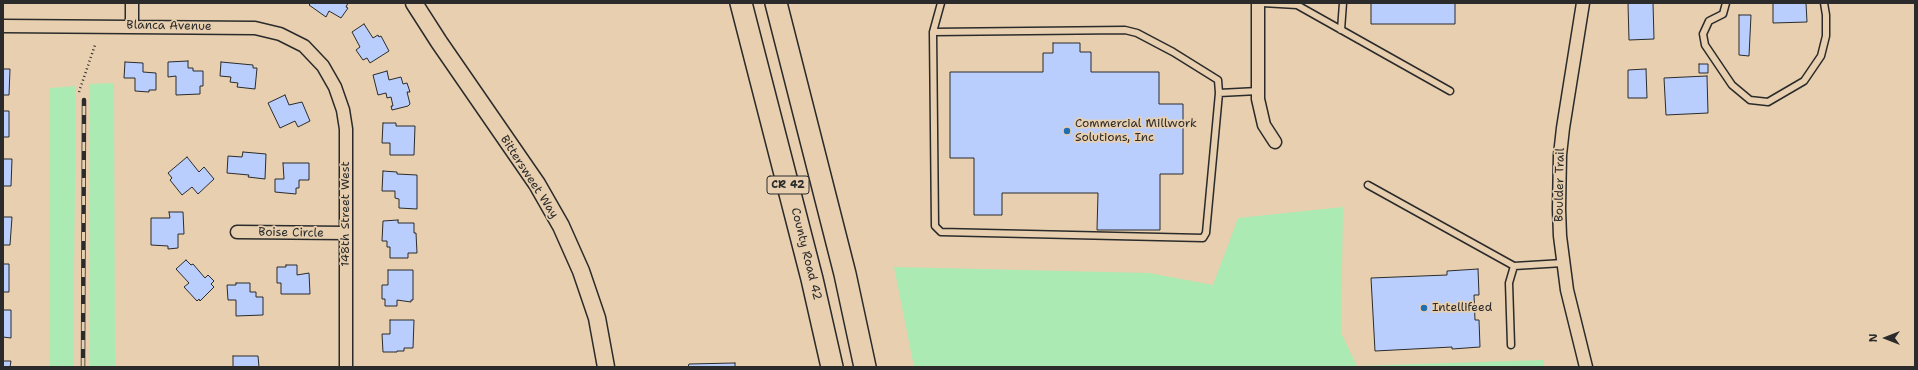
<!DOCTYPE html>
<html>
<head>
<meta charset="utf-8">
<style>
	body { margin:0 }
	#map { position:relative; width:1918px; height:370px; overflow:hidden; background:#e7cfaf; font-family:"Shantell Sans",sans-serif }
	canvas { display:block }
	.frame { position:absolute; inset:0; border:4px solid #2b2b2b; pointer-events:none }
	.north { position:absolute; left:1866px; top:318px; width:40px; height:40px; -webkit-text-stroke:3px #e7cfaf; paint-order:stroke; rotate:270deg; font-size:11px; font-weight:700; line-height:16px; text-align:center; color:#2b2b2b }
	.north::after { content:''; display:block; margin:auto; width:14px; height:18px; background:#2b2b2b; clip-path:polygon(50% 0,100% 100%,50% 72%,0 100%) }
</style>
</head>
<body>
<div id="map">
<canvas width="1918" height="370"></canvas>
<div class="frame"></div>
<div class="north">N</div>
</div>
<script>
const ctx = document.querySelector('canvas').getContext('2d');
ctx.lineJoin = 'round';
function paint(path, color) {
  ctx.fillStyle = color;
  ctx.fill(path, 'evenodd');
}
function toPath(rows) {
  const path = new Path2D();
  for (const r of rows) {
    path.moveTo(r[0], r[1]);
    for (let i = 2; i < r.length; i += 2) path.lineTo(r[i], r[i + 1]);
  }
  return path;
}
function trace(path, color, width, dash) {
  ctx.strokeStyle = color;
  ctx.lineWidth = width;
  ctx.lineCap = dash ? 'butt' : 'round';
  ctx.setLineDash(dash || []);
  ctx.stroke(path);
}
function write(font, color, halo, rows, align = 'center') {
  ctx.font = font + ' "Shantell Sans",sans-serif';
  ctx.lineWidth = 3.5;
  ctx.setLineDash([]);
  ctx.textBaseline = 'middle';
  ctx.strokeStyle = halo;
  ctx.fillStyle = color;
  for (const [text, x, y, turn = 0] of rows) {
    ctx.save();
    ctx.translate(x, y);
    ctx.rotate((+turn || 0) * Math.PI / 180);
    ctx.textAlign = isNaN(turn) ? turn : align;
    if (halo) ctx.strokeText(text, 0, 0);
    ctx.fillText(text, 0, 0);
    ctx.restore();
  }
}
paint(toPath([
	[114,83,115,367,89,367,89,84],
	[76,86,73,367,50,367,50,88],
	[1343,207,1341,333,1357,366,1543,360,1544,367,914,367,894,267,1149,273,1213,285,1238,218]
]), '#abebb3');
const building = toPath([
	[311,3,348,3,346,7,348,8,341,18,329,11,326,17,309,5,311,3],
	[1371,3,1455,3,1455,24,1371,24,1371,3],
	[1628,3,1653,3,1654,39,1629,40,1628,3],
	[1773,3,1806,3,1807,22,1773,23,1773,3],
	[1739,15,1751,15,1749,56,1739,55,1739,15],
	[364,24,373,38,378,35,379,37,381,36,389,51,370,63,367,58,363,60,356,50,360,47,352,32,364,24],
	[1053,43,1080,43,1080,52,1091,52,1091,72,1159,72,1159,104,1183,104,1183,174,1160,174,1160,230,1097,230,1098,193,1002,193,1002,215,974,215,974,158,950,158,950,72,1043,72,1043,53,1053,53,1053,43],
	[188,61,188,68,193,68,193,71,203,71,203,86,200,86,200,94,176,95,176,76,168,77,168,62,188,61],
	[125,62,143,63,143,72,156,73,156,90,149,90,149,92,135,91,135,78,124,78,125,62],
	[221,62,253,65,253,68,257,68,255,89,237,87,238,83,230,82,231,77,220,76,221,62],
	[1699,64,1708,64,1708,73,1699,73,1699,64],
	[3,69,10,69,9,95,3,95,3,69],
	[1646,69,1647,98,1628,98,1628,70,1646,69],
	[387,71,389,80,401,77,403,84,407,83,410,92,407,92,410,104,408,106,392,110,391,106,393,106,391,97,387,98,386,93,378,95,373,75,387,71],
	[1707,76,1708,113,1666,115,1664,78,1707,76],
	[285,95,289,105,302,102,310,121,298,127,295,121,280,128,268,103,285,95],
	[3,111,9,111,9,137,3,137,3,111],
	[383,123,396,123,396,126,415,126,414,155,390,155,390,143,382,143,383,123],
	[243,152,266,154,265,179,248,177,249,175,227,173,228,156,242,157,243,152],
	[187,157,199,172,204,167,214,179,198,194,192,187,182,195,170,180,172,178,168,173,187,157],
	[3,159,12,159,11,186,3,186,3,159],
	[283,163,309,163,309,180,299,180,299,188,296,188,296,194,275,192,275,179,284,179,283,163],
	[383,171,397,172,397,174,417,175,417,209,399,208,399,199,395,198,395,191,382,191,383,171],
	[169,212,183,212,184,234,178,234,178,248,168,249,168,246,151,245,151,218,170,218,169,212],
	[3,217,12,217,10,245,3,245,3,217],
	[398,220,398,223,414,223,414,233,416,233,417,253,408,253,408,258,390,258,390,247,387,247,387,241,382,241,383,221,398,220],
	[186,260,191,265,193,264,205,278,208,275,214,281,211,284,214,287,200,301,199,299,197,301,184,287,189,283,176,269,186,260],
	[3,264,9,264,9,292,3,292,3,264],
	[286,265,297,265,297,275,309,273,310,294,281,294,281,283,277,283,277,267,286,267,286,265],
	[1478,269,1479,295,1474,295,1475,320,1479,320,1480,347,1452,349,1452,347,1375,351,1371,278,1447,275,1447,271,1478,269],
	[388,270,413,270,413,300,411,300,411,302,397,300,397,306,385,306,385,299,382,299,382,285,388,285,388,270],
	[236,283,250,283,250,292,256,292,256,297,263,297,263,315,236,316,236,300,228,300,227,285,236,285,236,283],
	[3,307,3,310,11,310,11,338,3,337,3,307],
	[390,320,414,320,413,348,404,348,404,351,397,351,397,352,383,352,382,334,390,334,390,320],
	[233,356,258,356,259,367,233,367,233,356],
	[3,361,11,361,10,367,3,367,3,361],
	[735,363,735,367,688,367,689,364,735,363]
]);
paint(building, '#bacefd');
trace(building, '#2b2b2b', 1);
const lane = toPath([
	[1262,3,1297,5,1450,91],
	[1726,3,1723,14,1709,21,1703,34,1705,45,1732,85,1750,100,1768,102,1804,81,1821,56,1826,36,1826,15,1824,3],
	[1341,30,1343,3],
	[933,32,941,3],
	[1219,93,1206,233,1203,238,941,232,935,226,933,32,1125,30,1137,33,1173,52,1218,80,1219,93,1258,91],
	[1368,185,1514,266,1563,263],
	[1511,345,1509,283,1514,266]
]);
const street = toPath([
	[1258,3,1258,99,1264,125,1275,142],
	[1583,3,1563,128,1560,155,1559,209,1560,236,1567,290,1586,367],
	[3,26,255,28,280,34,304,46,323,66,335,87,343,110,346,129,346,367],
	[132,26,132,3],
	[237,232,346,233]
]);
const secondary = toPath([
	[414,3,439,42,537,184,561,226,581,271,597,318,606,367]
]);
const highway = toPath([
	[741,3,812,279,832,367],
	[776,3,845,274,865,367]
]);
trace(lane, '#2b2b2b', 9);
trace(street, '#2b2b2b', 15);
trace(secondary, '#2b2b2b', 19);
trace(highway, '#2b2b2b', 24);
trace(toPath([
	[79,92,95,45]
]), '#2b2b2b', 2.5, [1, 3]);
trace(lane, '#e7cfaf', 6);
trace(street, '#e7cfaf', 12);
trace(secondary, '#e7cfaf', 16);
trace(highway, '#e7cfaf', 21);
const rail = toPath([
	[83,367,84,100]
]);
trace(rail, '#2b2b2b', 4.5);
trace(rail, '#e7cfaf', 3, [9]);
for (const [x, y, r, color] of [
	[1067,131,4,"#1f6fb2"],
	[1424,308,4,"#1f6fb2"]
]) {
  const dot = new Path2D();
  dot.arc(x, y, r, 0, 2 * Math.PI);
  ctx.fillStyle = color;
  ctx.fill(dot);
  trace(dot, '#e7cfaf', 1.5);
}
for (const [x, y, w] of [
	[788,185,42]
]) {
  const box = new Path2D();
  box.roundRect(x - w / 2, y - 9, w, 18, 3);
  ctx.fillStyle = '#e7cfaf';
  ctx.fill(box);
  trace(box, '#2b2b2b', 1);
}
write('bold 11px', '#2b2b2b', null, [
	["CR 42",788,185]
]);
write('12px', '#2b2b2b', '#e7cfaf', [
	["Blanca Avenue",169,26,1],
	["Bittersweet Way",529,177,57],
	["Boulder Trail",1560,185,-89],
	["148th Street West",346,214,-90],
	["Boise Circle",291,233,1],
	["County Road 42",806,254,76]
]);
write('12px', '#2b2b2b', '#e7cfaf', [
	["Commercial Millwork",1075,124],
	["Solutions, Inc",1075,138],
	["Intellifeed",1432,308]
], 'left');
</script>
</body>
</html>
